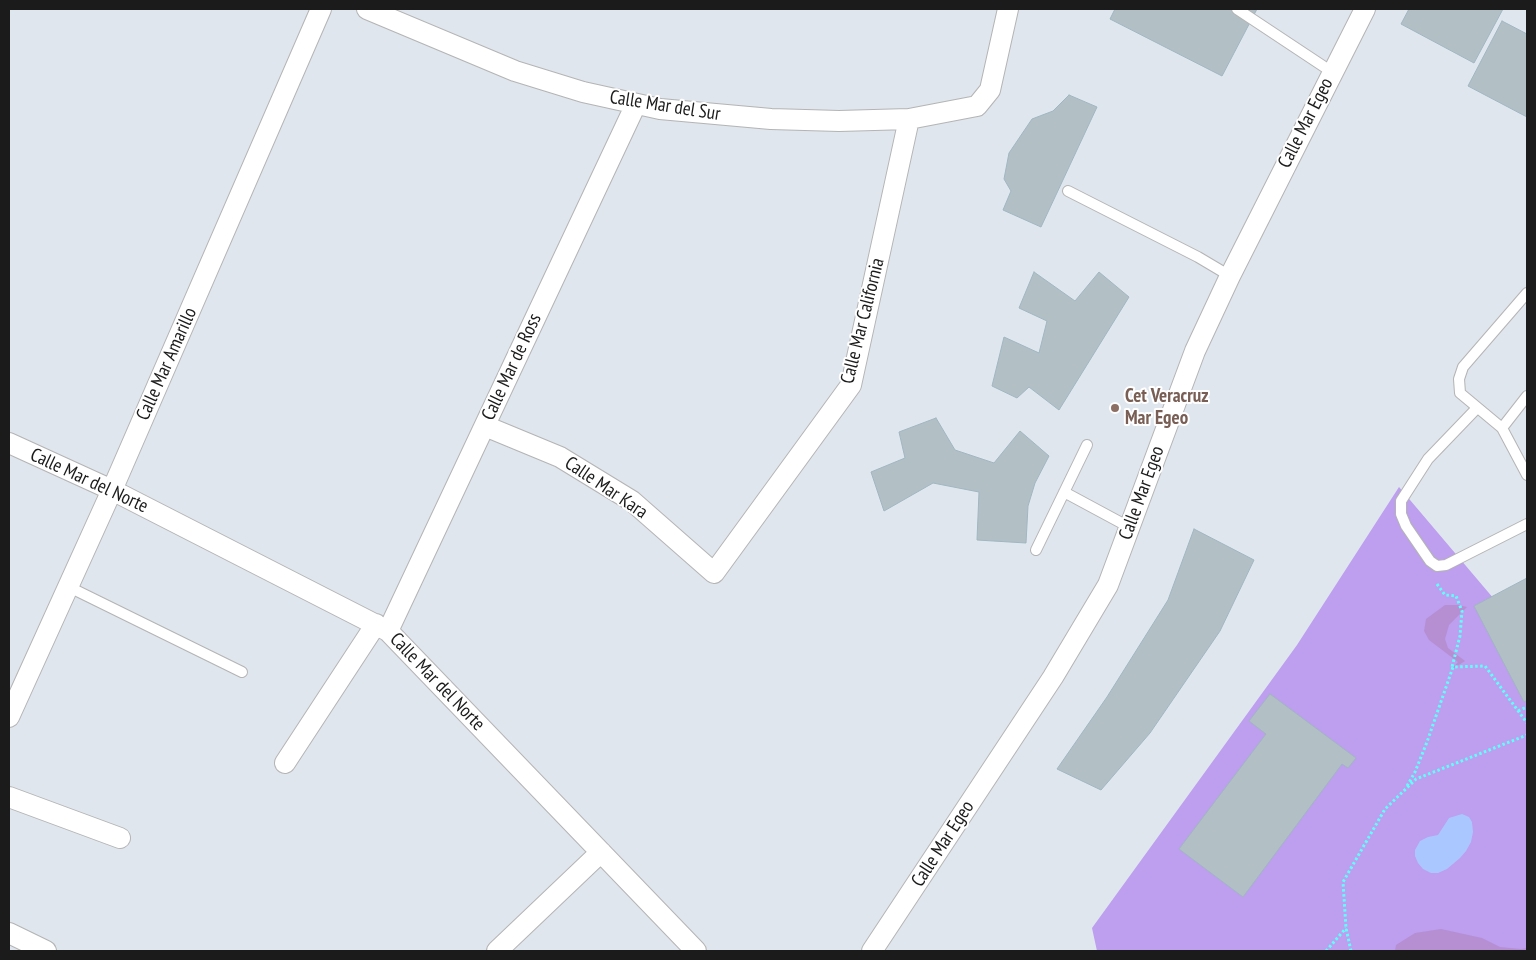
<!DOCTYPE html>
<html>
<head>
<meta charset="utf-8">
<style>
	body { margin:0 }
	#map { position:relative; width:1536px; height:960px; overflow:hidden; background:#dfe6ee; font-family:"PT Sans Narrow",sans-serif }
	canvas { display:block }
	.frame { position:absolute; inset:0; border:10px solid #1b1b1b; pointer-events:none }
</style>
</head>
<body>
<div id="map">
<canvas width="1536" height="960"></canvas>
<div class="frame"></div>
</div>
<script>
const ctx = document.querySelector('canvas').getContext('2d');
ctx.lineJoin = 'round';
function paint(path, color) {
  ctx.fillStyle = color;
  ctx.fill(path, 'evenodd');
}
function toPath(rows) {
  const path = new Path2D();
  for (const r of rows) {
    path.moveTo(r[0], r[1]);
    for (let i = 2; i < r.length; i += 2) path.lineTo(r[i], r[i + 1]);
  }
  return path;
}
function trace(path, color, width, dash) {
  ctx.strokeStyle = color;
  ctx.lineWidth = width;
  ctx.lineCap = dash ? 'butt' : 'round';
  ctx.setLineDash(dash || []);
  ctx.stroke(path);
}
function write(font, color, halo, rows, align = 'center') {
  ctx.font = font + ' "PT Sans Narrow",sans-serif';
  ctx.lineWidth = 4;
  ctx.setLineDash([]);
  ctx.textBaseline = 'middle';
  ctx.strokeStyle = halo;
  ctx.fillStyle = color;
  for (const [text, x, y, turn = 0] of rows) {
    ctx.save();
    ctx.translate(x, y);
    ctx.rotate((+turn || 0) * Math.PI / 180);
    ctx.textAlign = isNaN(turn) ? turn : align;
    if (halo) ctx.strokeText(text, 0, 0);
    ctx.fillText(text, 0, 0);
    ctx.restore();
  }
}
paint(toPath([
	[1399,487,1494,599,1527,642,1527,951,1097,951,1092,928,1297,645]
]), '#bd9eef');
paint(toPath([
	[1445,605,1458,605,1467,607,1449,625,1445,639,1448,648,1465,661,1451,670,1458,662,1429,640,1424,631,1426,619],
	[1441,929,1482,938,1500,947,1521,949,1527,948,1527,951,1395,951,1396,945,1415,933]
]), '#b68ed2');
paint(toPath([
	[1462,814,1469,817,1472,822,1473,832,1471,842,1466,851,1460,858,1447,869,1438,873,1431,873,1423,869,1418,863,1415,856,1415,850,1420,841,1428,837,1438,835,1449,818]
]), '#abc7ff');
const building = toPath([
	[1115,9,1257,9,1222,76,1110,19,1115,9],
	[1409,9,1503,9,1474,63,1401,24,1409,9],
	[1502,21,1527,34,1527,117,1468,86,1502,21],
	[1069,95,1097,107,1041,227,1003,210,1011,191,1004,179,1009,153,1032,119,1053,111,1069,95],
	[1034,272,1075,301,1099,272,1129,297,1059,410,1029,387,1017,398,992,386,1004,337,1039,353,1047,321,1019,308,1034,272],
	[936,418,955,450,994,463,1020,431,1049,456,1035,483,1028,506,1026,543,977,540,979,492,933,483,884,511,871,472,905,458,899,432,936,418],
	[1194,529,1254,560,1220,631,1150,733,1101,790,1057,769,1107,697,1168,600,1194,529],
	[1527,578,1527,700,1524,702,1474,606,1527,578],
	[1270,694,1356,758,1348,768,1342,764,1243,897,1179,849,1266,734,1249,721,1270,694]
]);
paint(building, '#b2c0c6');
trace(building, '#a0b6c1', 1);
const service = toPath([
	[1237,9,1332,72],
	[1068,191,1198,257,1230,276],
	[1527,293,1463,367,1459,379,1460,393,1502,428,1527,475],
	[1477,408,1428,459,1401,501,1401,514,1406,526,1430,561,1437,566,1446,565,1527,524],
	[1502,428,1527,396],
	[1064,492,1129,527],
	[1036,550,1087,445],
	[67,586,242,672]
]);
const minor = toPath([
	[367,9,515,71,583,92,660,109,771,119,839,121,909,119,977,106,990,90,1008,9],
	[485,426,560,457,632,501,714,573,851,385,909,119],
	[9,443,112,490,388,631,696,951],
	[388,631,636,104],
	[9,717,112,490,321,9],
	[285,763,376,624],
	[9,797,120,838],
	[9,933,46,951],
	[497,951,601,852],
	[872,951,1053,677,1108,585,1195,351,1230,276,1365,9]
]);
trace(service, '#b4b4b4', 12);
trace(minor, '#b4b4b4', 22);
trace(toPath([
	[1437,584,1445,595,1456,596,1462,611,1460,636,1452,667],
	[1518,711,1527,707],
	[1407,786,1415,772,1427,742,1453,667,1485,666,1527,723],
	[1326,951,1346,928],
	[1351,951,1346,928,1343,882,1385,809,1416,779,1527,735]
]), '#5efffc', 3, [2.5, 2.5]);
trace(service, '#fff', 10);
trace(minor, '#fff', 20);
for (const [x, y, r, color] of [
	[1115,408,5,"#8d6e63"]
]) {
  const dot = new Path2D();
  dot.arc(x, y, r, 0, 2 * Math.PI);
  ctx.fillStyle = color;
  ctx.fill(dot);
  trace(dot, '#fff', 2);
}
write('19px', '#1b1b1b', '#fff', [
	["Calle Mar del Sur",665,106,9],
	["Calle Mar Egeo",1306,123,-63],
	["Calle Mar California",863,321,-76],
	["Calle Mar Amarillo",167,364,-66],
	["Calle Mar de Ross",512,367,-65],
	["Calle Mar del Norte",89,481,25],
	["Calle Mar Kara",606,488,34],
	["Calle Mar Egeo",1142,493,-70],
	["Calle Mar del Norte",437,682,46],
	["Calle Mar Egeo",943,844,-57]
]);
write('bold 19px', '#785e54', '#fff', [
	["Cet Veracruz",1125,397],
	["Mar Egeo",1125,419]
], 'left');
</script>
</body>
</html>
